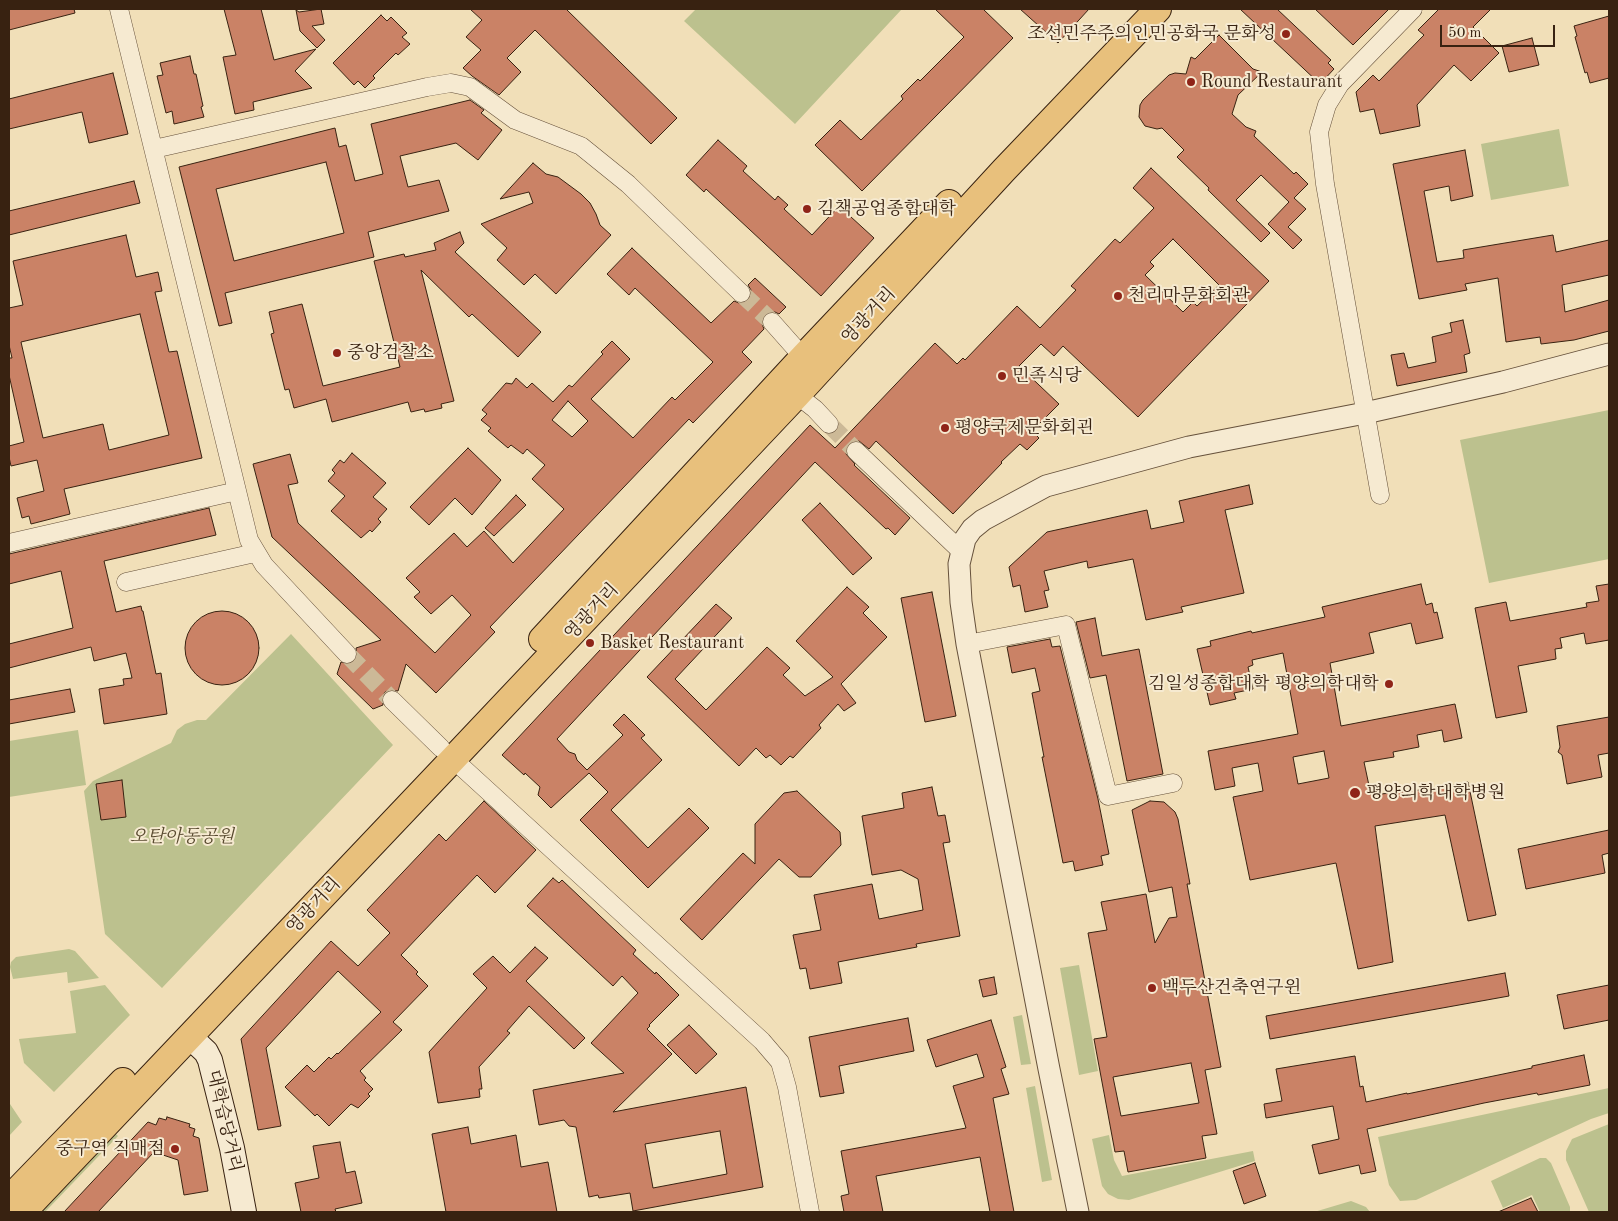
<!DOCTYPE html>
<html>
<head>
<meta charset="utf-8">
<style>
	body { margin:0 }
	#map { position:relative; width:1618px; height:1221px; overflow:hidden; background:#f1dfb8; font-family:"Old Standard TT",serif }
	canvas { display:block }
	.frame { position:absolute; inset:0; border:10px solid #382211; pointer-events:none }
	.scale { position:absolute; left:1440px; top:25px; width:115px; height:22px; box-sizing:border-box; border:2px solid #382211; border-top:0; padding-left:6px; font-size:15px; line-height:18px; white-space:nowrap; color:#382211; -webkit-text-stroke:4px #f6ead1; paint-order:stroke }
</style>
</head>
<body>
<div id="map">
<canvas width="1618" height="1221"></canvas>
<div class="frame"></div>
<div class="scale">50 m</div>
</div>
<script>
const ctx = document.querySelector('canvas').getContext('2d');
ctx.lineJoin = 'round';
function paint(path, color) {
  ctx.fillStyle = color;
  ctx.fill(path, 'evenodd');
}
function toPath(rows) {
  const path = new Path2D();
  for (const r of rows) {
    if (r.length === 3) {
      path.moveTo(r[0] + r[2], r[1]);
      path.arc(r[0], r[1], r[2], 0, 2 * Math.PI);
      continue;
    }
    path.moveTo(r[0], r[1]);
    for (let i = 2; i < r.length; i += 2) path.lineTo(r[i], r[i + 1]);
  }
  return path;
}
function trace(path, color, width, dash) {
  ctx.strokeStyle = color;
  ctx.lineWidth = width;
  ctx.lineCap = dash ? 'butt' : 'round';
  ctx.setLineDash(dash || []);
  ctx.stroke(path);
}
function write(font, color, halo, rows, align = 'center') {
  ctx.font = font + ' "Old Standard TT","Noto Serif KR",serif';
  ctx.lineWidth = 4;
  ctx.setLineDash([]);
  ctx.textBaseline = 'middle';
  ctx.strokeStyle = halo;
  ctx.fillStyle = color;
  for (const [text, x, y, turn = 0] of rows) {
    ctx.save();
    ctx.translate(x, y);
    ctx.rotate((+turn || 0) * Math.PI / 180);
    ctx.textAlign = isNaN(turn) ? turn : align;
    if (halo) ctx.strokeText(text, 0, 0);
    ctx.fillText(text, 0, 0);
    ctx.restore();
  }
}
paint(toPath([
	[696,9,902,9,795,124,684,21],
	[1559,129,1569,186,1491,200,1481,144],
	[1609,410,1609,559,1489,583,1460,440],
	[291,634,393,745,162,988,105,934,84,791,93,781,171,743,177,730,185,724,197,720,206,720],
	[78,730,86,785,9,797,9,741],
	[69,949,75,951,99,978,68,983,67,972,13,979,10,967,11,962,16,957],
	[1079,965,1098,1071,1079,1075,1060,968],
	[105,985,130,1015,54,1092,24,1063,19,1039,76,1033,70,991],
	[1022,1015,1031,1064,1021,1065,1013,1017],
	[1035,1086,1052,1180,1042,1182,1026,1088],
	[1609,1088,1609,1113,1591,1119,1416,1200,1400,1201,1389,1185,1378,1137],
	[10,1104,22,1122,9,1136,9,1105],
	[1609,1124,1609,1212,1589,1212,1566,1160,1566,1151,1572,1139],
	[113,1131,118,1136,45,1212,36,1212],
	[1109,1135,1114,1160,1122,1176,1253,1151,1255,1161,1129,1200,1118,1199,1108,1194,1102,1186,1092,1139],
	[1540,1158,1546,1158,1551,1163,1570,1207,1570,1212,1540,1212,1532,1195,1503,1208,1491,1181],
	[1351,1201,1366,1207,1370,1212,1314,1212]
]), '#bcc18e');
const building = toPath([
	[9,9,74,9,75,13,9,30,9,9],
	[224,9,261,9,274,60,316,49,295,71,312,88,253,102,254,110,235,114,223,57,236,55,224,9],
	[321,9,324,24,312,26,325,40,317,48,300,31,296,10,299,12,321,9],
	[470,9,566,9,677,118,651,144,535,30,507,58,521,72,499,95,472,76,463,68,481,50,466,37,482,20,470,9],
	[935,9,983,9,1013,38,862,191,815,145,840,120,861,140,903,99,901,96,918,79,920,81,964,37,935,9],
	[1020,9,1089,9,1058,43,1020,9],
	[1240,9,1277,9,1331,60,1328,63,1334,69,1320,84,1240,9],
	[1315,9,1389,9,1353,45,1315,9],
	[1439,9,1491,9,1473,27,1499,53,1471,81,1454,65,1417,105,1420,126,1380,134,1374,109,1360,112,1356,92,1373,75,1379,81,1424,35,1418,30,1439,9],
	[381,15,387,21,391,17,407,33,402,37,410,44,398,55,396,53,373,76,375,78,365,88,358,81,354,85,333,63,381,15],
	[1609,16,1609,78,1590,83,1587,72,1585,73,1575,37,1577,36,1574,26,1609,16],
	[1219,35,1253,69,1262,72,1238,95,1232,114,1246,127,1256,131,1254,136,1294,174,1296,172,1308,184,1294,198,1306,209,1288,227,1302,240,1293,249,1268,224,1289,202,1261,175,1236,200,1270,233,1261,242,1208,190,1209,188,1177,157,1184,150,1162,128,1157,129,1145,126,1139,117,1140,105,1143,100,1169,75,1175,73,1186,74,1191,57,1195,59,1219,35],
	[1532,38,1539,65,1509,72,1502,46,1532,38],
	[190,56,194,74,196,74,203,106,201,107,204,117,174,124,172,111,166,113,157,76,163,75,160,63,190,56],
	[113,73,128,134,89,143,82,112,9,129,9,99,113,73],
	[470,100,484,110,481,113,502,130,478,160,456,143,400,156,408,187,439,180,449,211,368,232,374,257,225,293,232,323,219,326,179,167,335,128,339,147,346,145,355,181,383,174,371,124,470,100],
	[326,162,344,233,234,261,216,189,326,162],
	[718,140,747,166,743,171,775,200,778,196,788,205,784,209,812,235,839,206,874,238,821,296,706,189,704,192,686,175,718,140],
	[1465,150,1473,196,1451,201,1449,186,1424,191,1437,262,1464,258,1463,250,1553,235,1556,252,1609,240,1609,275,1562,285,1565,312,1609,300,1609,331,1574,340,1541,344,1540,337,1506,342,1498,278,1465,284,1467,290,1419,299,1393,164,1465,150],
	[533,163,546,174,558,177,581,194,590,203,596,214,600,225,611,235,556,294,535,274,524,285,497,260,507,248,481,224,533,203,529,192,500,199,533,163],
	[1151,168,1269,281,1138,417,1063,346,1054,356,1041,344,1019,366,1059,404,1032,431,1039,438,1027,450,1020,444,1001,462,1002,463,953,514,876,441,869,449,859,441,853,441,848,444,846,454,855,464,854,465,910,518,895,535,888,528,886,529,815,462,557,739,569,752,575,754,577,760,587,770,623,735,613,725,624,714,645,735,641,738,662,760,611,810,648,848,689,808,709,828,648,888,580,820,608,792,589,773,551,808,538,795,540,787,525,773,524,775,502,755,810,425,835,448,935,343,957,364,963,358,965,360,1017,306,1040,328,1076,290,1071,286,1115,239,1120,243,1154,208,1133,188,1151,168],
	[1173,239,1219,285,1197,306,1193,302,1183,312,1145,275,1154,266,1150,262,1173,239],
	[134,181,140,203,9,235,9,211,134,181],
	[460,232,464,243,455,252,541,332,518,357,472,314,469,317,421,270,454,401,441,404,442,408,425,412,424,409,411,412,408,402,332,422,326,399,294,408,289,389,285,390,271,334,274,333,269,312,302,304,323,386,400,367,374,261,404,254,405,257,436,250,434,243,460,232],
	[126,235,136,277,158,272,162,291,155,292,169,352,177,351,202,458,64,489,70,514,31,524,29,516,22,518,17,498,44,491,37,460,11,466,9,457,9,446,24,442,9,375,9,358,12,358,9,345,9,308,23,305,13,261,126,235],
	[140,314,169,435,109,450,103,424,43,438,21,342,140,314],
	[632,248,711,323,734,301,739,303,748,301,751,295,751,290,748,285,755,278,786,307,779,314,775,312,769,312,762,318,762,324,764,329,742,352,752,362,693,423,689,419,490,627,495,632,436,693,406,664,398,691,390,690,385,692,382,698,383,705,373,709,337,674,341,662,349,664,355,661,357,657,356,648,381,640,272,537,253,464,290,454,298,483,288,485,298,523,435,653,471,615,452,595,431,614,414,597,420,592,406,578,454,533,467,547,484,531,513,563,564,509,532,479,545,465,527,449,523,454,511,445,508,448,488,431,491,428,481,420,487,414,482,410,506,383,512,384,516,378,527,388,532,383,553,402,569,385,572,387,603,354,601,352,612,341,630,359,591,399,633,438,672,397,675,400,713,362,635,288,629,295,607,274,632,248],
	[568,401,588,421,572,437,552,420,568,401],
	[1463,320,1470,353,1464,355,1467,372,1397,386,1391,355,1404,353,1408,368,1436,362,1432,337,1452,332,1450,323,1463,320],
	[468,448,501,480,472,515,455,498,429,525,410,507,468,448],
	[352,453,386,483,373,497,387,509,378,519,381,522,372,532,370,530,361,538,331,511,345,496,328,481,335,473,332,470,340,460,344,463,352,453],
	[1249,485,1253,504,1225,510,1244,593,1181,607,1183,612,1146,620,1133,559,1088,568,1087,561,1044,571,1049,590,1044,591,1048,607,1025,612,1020,585,1013,587,1009,567,1047,532,1147,510,1151,529,1184,522,1179,501,1249,485],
	[516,495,526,505,494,536,485,528,516,495],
	[820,503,872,558,853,575,802,520,820,503],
	[209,508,216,535,104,561,116,612,141,606,142,611,143,611,156,674,161,673,167,714,104,724,99,689,124,685,123,679,132,678,126,653,94,661,91,647,9,668,9,644,73,628,61,571,9,584,9,554,209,508],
	[1421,584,1426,605,1432,603,1434,613,1437,612,1443,638,1416,644,1411,623,1369,633,1374,653,1330,663,1341,726,1455,704,1462,738,1444,742,1442,730,1417,735,1419,747,1393,752,1394,757,1364,762,1371,795,1439,788,1468,782,1496,915,1468,921,1445,815,1375,826,1393,962,1358,969,1336,863,1250,880,1233,797,1263,791,1258,763,1232,768,1235,786,1215,790,1208,751,1298,734,1283,653,1252,660,1253,665,1248,667,1253,689,1234,693,1236,699,1210,705,1197,649,1211,646,1210,641,1251,631,1252,633,1325,617,1322,607,1421,584],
	[1324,751,1329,778,1298,784,1293,757,1324,751],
	[1609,584,1609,640,1586,644,1584,633,1560,638,1562,648,1555,649,1556,659,1518,666,1527,712,1496,718,1475,608,1506,602,1510,621,1587,607,1586,603,1599,601,1596,586,1609,584],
	[847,587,869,607,863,613,887,637,841,684,856,703,844,711,838,704,819,725,821,728,793,758,790,756,781,765,770,755,766,758,756,748,739,766,647,677,716,604,732,618,675,679,706,710,767,647,790,668,783,675,805,696,833,677,796,641,847,587],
	[932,592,956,716,925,722,901,598,932,592],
	[222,648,37],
	[1095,618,1102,656,1139,649,1163,774,1127,781,1106,675,1090,678,1076,622,1095,618],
	[1050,639,1052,647,1060,646,1098,799,1109,854,1101,856,1103,865,1075,871,1073,861,1063,863,1042,757,1044,757,1032,693,1040,691,1035,668,1012,673,1007,647,1050,639],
	[70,689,75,712,9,724,9,700,70,689],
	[1609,717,1609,753,1598,755,1602,777,1567,784,1562,755,1558,752,1560,747,1557,726,1609,717],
	[122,780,126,817,101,820,96,784,122,780],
	[932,787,938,816,945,815,950,842,943,843,960,936,916,944,917,947,838,962,842,983,810,989,806,968,800,969,793,935,821,930,814,895,872,884,879,919,923,910,918,879,901,870,872,875,862,816,904,808,902,793,932,787],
	[797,791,840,832,841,845,811,877,799,877,779,859,702,940,680,919,743,853,755,864,755,824,784,793,797,791],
	[484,801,536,850,495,893,477,875,401,955,418,972,416,974,428,986,393,1022,402,1030,360,1071,366,1078,364,1080,373,1089,368,1094,370,1096,358,1108,351,1104,329,1126,317,1114,315,1116,285,1087,307,1065,314,1072,329,1057,331,1059,337,1053,338,1054,381,1012,338,971,266,1048,281,1126,258,1130,241,1039,331,941,358,966,390,933,367,910,439,834,446,841,484,801],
	[1150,801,1164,802,1175,812,1178,819,1190,884,1187,884,1221,1067,1205,1070,1217,1134,1202,1136,1206,1158,1128,1172,1124,1151,1115,1152,1094,1039,1107,1037,1088,933,1107,930,1101,902,1146,894,1155,943,1169,918,1177,917,1172,887,1149,892,1132,810,1150,801],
	[1191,1063,1199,1103,1121,1116,1113,1077,1191,1063],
	[1609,830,1609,853,1602,855,1605,873,1526,889,1518,849,1609,830],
	[553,878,559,883,562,880,636,950,633,954,655,974,656,972,679,995,649,1025,650,1026,647,1029,672,1054,613,1112,746,1087,763,1187,633,1211,630,1193,599,1198,598,1195,589,1197,576,1127,569,1126,564,1120,539,1125,533,1090,624,1073,591,1043,638,993,622,976,613,986,527,906,553,878],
	[720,1131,727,1174,653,1188,645,1144,720,1131],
	[535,947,548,958,526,981,585,1038,574,1049,529,1006,507,1031,510,1033,479,1067,482,1089,479,1089,480,1097,438,1103,429,1052,487,988,473,974,493,956,510,973,535,947],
	[1505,973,1509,996,1270,1039,1266,1016,1505,973],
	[994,977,997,994,983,997,979,980,994,977],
	[1609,985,1609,1020,1564,1029,1557,995,1609,985],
	[908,1018,914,1051,839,1066,844,1093,820,1097,809,1037,908,1018],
	[991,1020,1006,1067,1001,1069,1009,1094,993,1098,1014,1212,990,1212,980,1157,876,1176,883,1212,844,1212,841,1196,849,1194,841,1151,966,1128,953,1086,984,1077,977,1054,936,1067,927,1040,991,1020],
	[689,1025,717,1054,696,1074,667,1045,689,1025],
	[1584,1055,1590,1085,1538,1095,1537,1093,1484,1103,1367,1129,1376,1171,1361,1174,1359,1165,1319,1174,1312,1145,1339,1139,1333,1106,1266,1118,1264,1104,1282,1101,1276,1069,1355,1056,1360,1087,1363,1086,1366,1102,1407,1093,1407,1094,1532,1068,1532,1066,1584,1055],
	[167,1117,190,1124,189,1127,195,1129,193,1136,199,1138,208,1191,184,1195,178,1160,154,1152,98,1212,64,1212,148,1122,156,1125,159,1118,166,1120,167,1117],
	[468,1127,471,1144,516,1135,521,1167,548,1162,557,1212,446,1212,432,1134,468,1127],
	[340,1142,346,1173,355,1171,362,1203,335,1209,336,1212,301,1212,295,1183,319,1178,313,1146,340,1142],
	[1255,1163,1266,1196,1244,1204,1233,1171,1255,1163],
	[1531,1198,1538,1212,1498,1212,1531,1198]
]);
paint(building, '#ca8266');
trace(building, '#382211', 1);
trace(toPath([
	[741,293,772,322],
	[829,424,856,451],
	[347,654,392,700]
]), '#ccb997', 18, [18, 9]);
const minor = toPath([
	[119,9,249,540,264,565,347,654],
	[154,149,427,87,451,83,470,87,515,120,581,146,628,184,741,293],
	[772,322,803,357],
	[797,395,815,409,829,424],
	[856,451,961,551],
	[1380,495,1325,184,1319,132,1327,105,1340,84,1413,9],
	[9,543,237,491],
	[126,582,255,553],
	[967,644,1066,625,1108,796,1173,783],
	[392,700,441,748],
	[453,759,762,1041,780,1062,787,1087,810,1212]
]);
const tertiary = toPath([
	[1078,1212,1049,1069,967,644,961,602,959,564,965,539,972,529,983,520,1046,486,1189,447,1365,413,1503,382,1609,354]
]);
const secondary = toPath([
	[190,1037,206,1052,210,1060,232,1148,244,1212]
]);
const primary = toPath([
	[542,639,803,357,949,203],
	[9,1199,123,1081],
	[23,1212,453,759,797,395,1004,170,1158,9]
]);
trace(minor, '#66513b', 19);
trace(tertiary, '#66513b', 23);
trace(secondary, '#382211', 26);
trace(primary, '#382211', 28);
trace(minor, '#f6ead1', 18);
trace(tertiary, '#f6ead1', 21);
trace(secondary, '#f6ead1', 24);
trace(primary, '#e8c07c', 26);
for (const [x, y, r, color] of [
	[1286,34,5,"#8f2418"],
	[1191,82,5,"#8f2418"],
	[807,209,5,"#8f2418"],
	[1118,296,5,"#8f2418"],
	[337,353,5,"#8f2418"],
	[1002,376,5,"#8f2418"],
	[945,428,5,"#8f2418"],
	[590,643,5,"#8f2418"],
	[1389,684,5,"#8f2418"],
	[1355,793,6,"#8f2418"],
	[1152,988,5,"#8f2418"],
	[175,1149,5,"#8f2418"]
]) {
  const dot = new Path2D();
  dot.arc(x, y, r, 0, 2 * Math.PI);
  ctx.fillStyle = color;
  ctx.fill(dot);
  trace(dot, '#f6ead1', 2);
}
write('18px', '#382211', '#f6ead1', [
	["조선민주주의인민공화국 문화성",1276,34,"right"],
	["Round Restaurant",1201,82],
	["김책공업종합대학",817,209],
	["천리마문화회관",1128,296],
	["중앙검찰소",347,353],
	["민족식당",1012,376],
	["평양국제문화회괸",955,428],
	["Basket Restaurant",600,643],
	["김일성종합대학 평양의학대학",1379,684,"right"],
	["평양의학대학병원",1366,793],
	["백두산건축연구윈",1162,988],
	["중구역 직매점",165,1149,"right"]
], 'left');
write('18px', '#382211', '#f6ead1', [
	["영광거리",869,316,-47],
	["영광거리",592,612,-47],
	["영광거리",314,906,-47],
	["대학습당거리",224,1121,77]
]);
write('italic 18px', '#594a30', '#f6ead1', [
	["오탄아동공원",182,837]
]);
</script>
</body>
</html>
